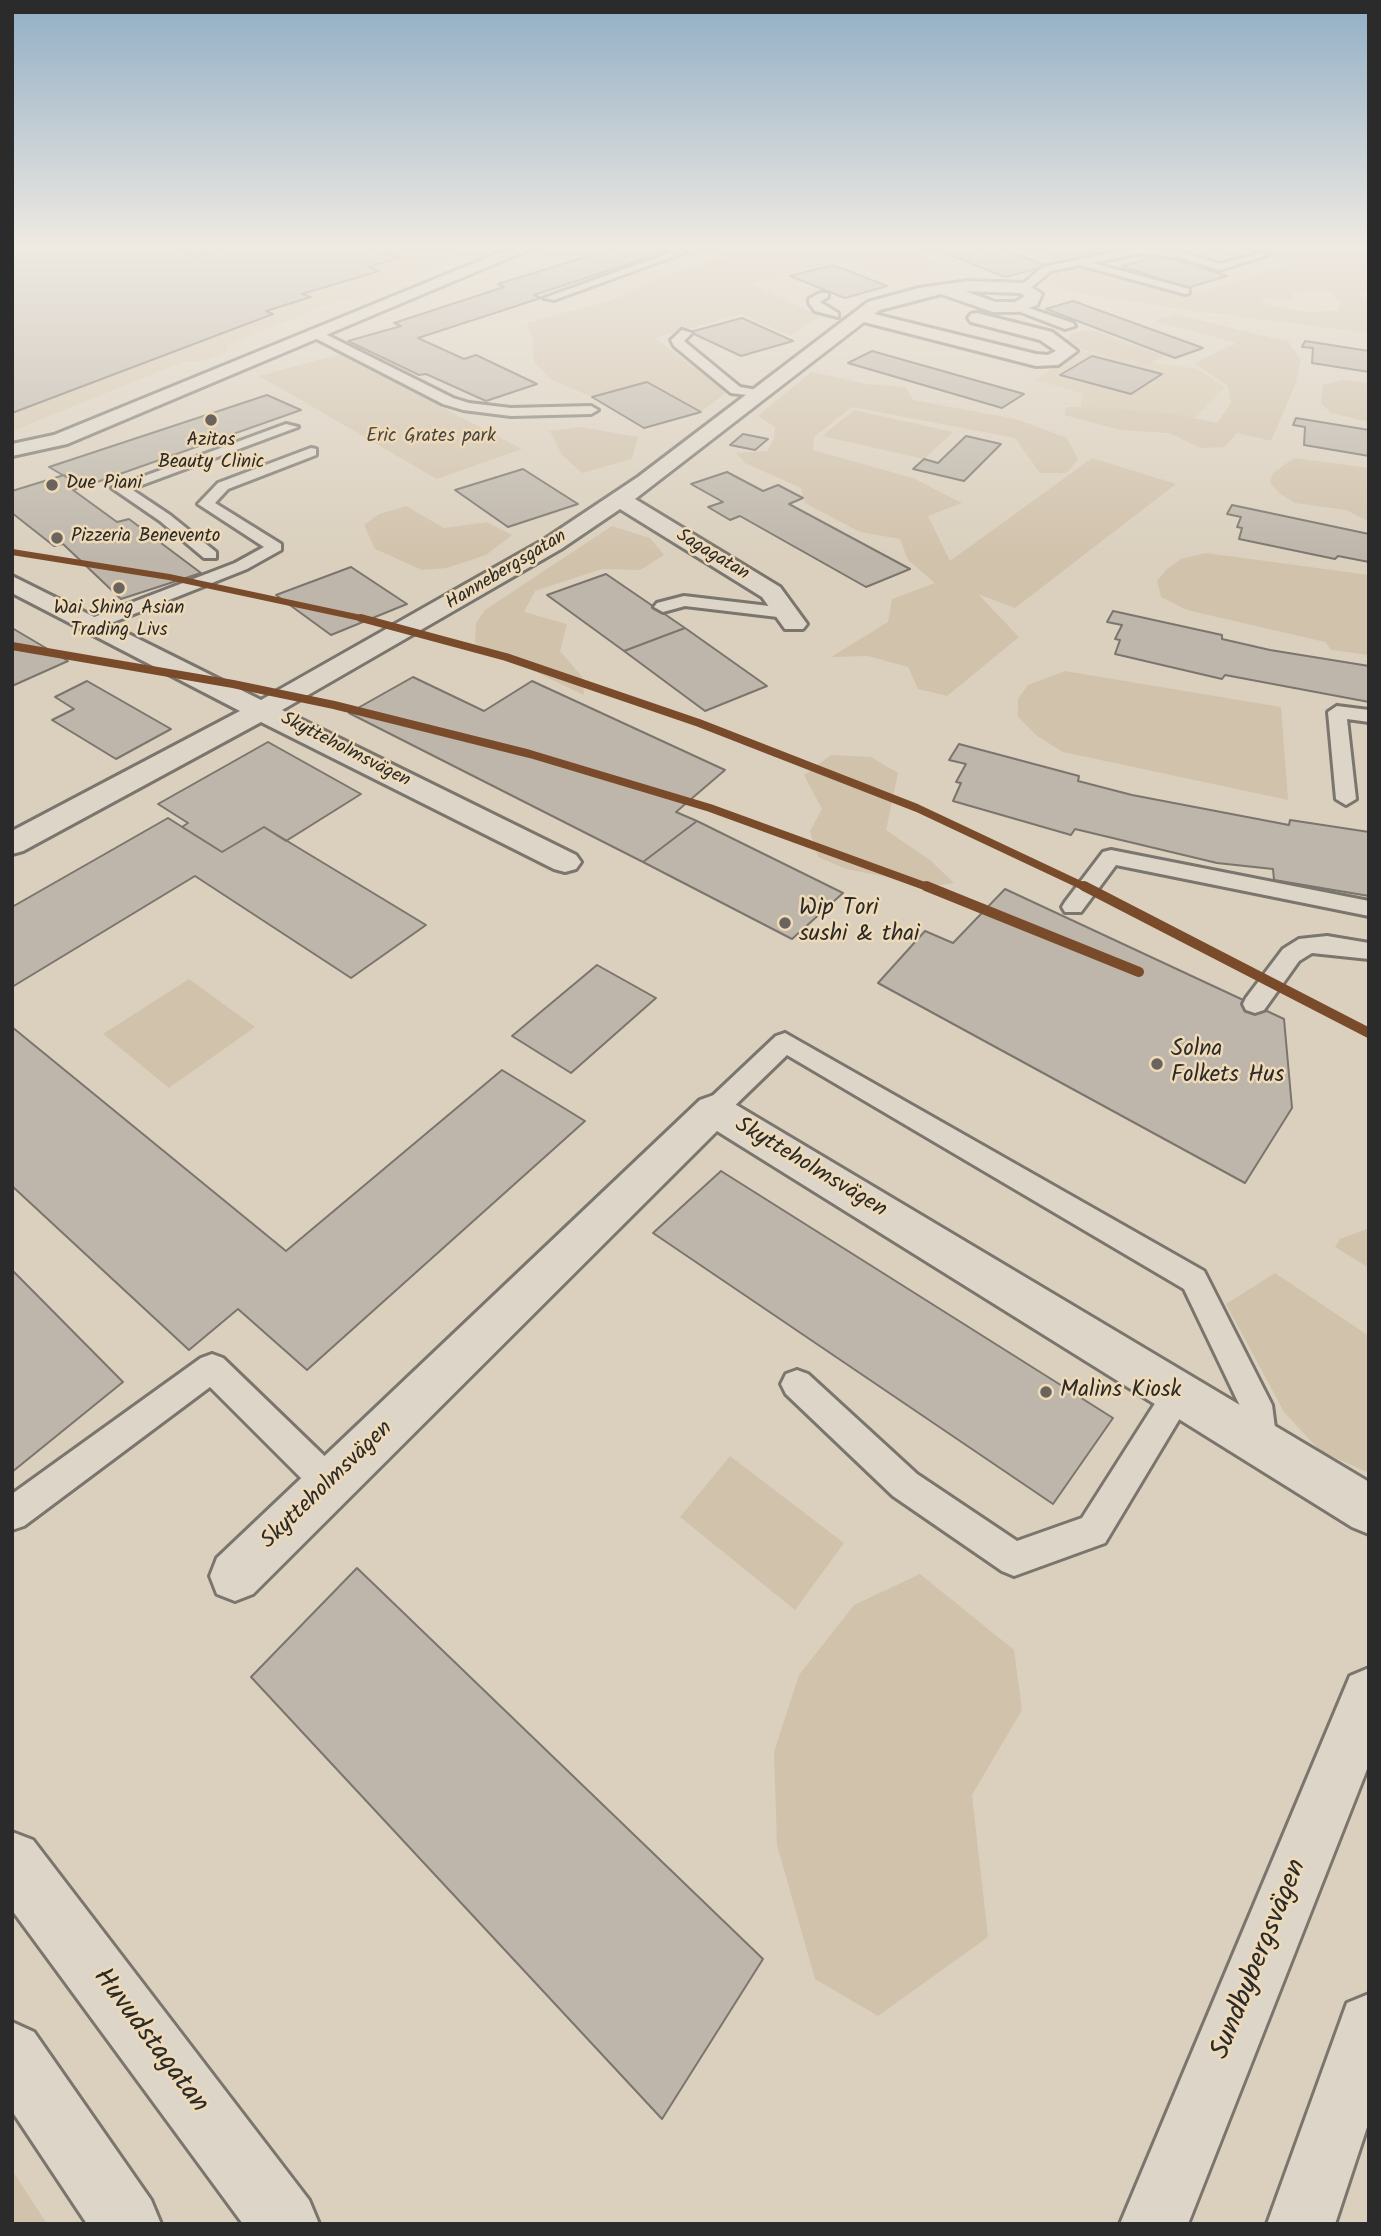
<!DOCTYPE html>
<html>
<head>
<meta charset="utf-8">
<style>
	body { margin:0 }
	#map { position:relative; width:1381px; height:2236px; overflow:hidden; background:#dbd0be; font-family:Kalam,sans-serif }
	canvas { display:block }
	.frame { position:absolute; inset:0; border:14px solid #2b2b2b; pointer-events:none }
</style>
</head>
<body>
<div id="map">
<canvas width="1381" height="2236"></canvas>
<div class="frame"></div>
</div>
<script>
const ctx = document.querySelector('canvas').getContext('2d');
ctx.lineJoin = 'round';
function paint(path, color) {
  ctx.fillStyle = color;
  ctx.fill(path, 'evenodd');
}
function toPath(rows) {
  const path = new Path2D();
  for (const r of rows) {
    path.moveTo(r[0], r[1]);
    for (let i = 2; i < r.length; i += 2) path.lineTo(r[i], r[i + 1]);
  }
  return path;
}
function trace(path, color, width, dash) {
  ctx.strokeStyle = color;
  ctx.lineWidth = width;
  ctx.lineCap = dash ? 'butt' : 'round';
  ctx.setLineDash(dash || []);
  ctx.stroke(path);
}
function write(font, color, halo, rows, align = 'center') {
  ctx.font = font + ' Kalam,sans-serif';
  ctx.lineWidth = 5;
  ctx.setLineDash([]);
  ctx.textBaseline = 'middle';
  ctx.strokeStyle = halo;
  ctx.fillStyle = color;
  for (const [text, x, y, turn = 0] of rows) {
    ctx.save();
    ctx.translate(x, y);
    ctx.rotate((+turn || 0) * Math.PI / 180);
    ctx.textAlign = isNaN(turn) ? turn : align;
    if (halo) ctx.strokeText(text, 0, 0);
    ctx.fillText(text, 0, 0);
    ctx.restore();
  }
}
paint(toPath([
	[12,246,447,246,468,251,363,297,341,299,227,345,227,352,204,361,183,362,12,431],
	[1081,351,1197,369,1225,387,1186,427,1080,417,1082,393,1034,380]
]), '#d6c7ae');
paint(toPath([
	[686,246,963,246,925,254,932,264,914,272,876,275,844,259,752,284,820,316,791,336,740,314,655,338,727,392,701,412,647,382,592,397,552,380,534,362,533,336,526,323,610,301,658,278,723,258],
	[1010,246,1134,246,1058,260],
	[1153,246,1306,246,1354,255,1369,253,1369,287,1358,295,1369,298,1369,333,1180,309,1080,293,1045,284,1060,270,1075,266,1188,296,1294,263,1236,247,1182,252],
	[1313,289,1329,290,1341,303,1337,311,1307,312,1264,304,1262,298,1293,299,1293,293],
	[1175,314,1289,342,1301,360,1295,385,1271,441,1237,433,1225,447,1201,448,1169,433,1120,430,1064,415,1067,407,1107,408,1175,414,1217,423,1231,403,1228,386,1194,363,1236,343,1155,321],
	[1092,330,1166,356,1146,364,1084,350,1067,340,1073,332],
	[340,354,522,449,437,479,259,376],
	[811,372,867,384,906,387,913,400,1016,419,1067,438,1078,459,1067,473,1040,473,1015,438,852,407,814,437,813,450,913,478,962,503,928,516,950,561,1092,458,1176,484,1015,608,978,594,1019,637,947,696,918,689,908,667,868,656,831,657,888,622,892,599,935,583,908,560,900,539,860,532,805,503,801,488,745,463,736,453,767,451,774,439,775,427,758,416],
	[1343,380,1369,383,1369,422,1331,413,1321,403,1323,385],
	[854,410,953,432,924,459,822,436],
	[581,427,638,437,632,459,582,473,562,455,550,431],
	[1294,458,1369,468,1369,522,1346,510,1295,503,1279,493,1270,483,1273,473],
	[406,506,444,528,487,522,512,535,486,555,447,568,422,570,375,549,364,525,379,514],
	[612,526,650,538,664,555,640,570,602,569,535,591,524,612,567,624,560,651,583,678,584,695,475,643,476,623,485,610],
	[1206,553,1369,575,1369,655,1331,650,1325,642,1187,610,1161,597,1157,581,1167,569,1181,559],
	[1065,671,1281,707,1288,800,1063,752,1037,736,1018,717,1018,699,1028,685],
	[831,755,871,757,898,773,886,830,930,860,954,883,935,886,846,869,818,857,810,831,822,809,804,775],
	[189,979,255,1027,169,1088,103,1034],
	[1369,1228,1369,1268,1335,1247,1340,1239],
	[1275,1273,1369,1336,1369,1473,1320,1451,1284,1412,1226,1304],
	[730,1456,844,1543,795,1610,680,1517],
	[920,1574,1014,1650,1022,1710,972,1795,988,1937,878,2016,815,1979,777,1845,774,1752,799,1675,854,1605],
	[12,2170,47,2224,12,2224]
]), '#d1c2ab');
const building = toPath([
	[12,246,168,246,197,256,233,246,363,246,400,258,368,267,379,271,302,294,311,297,266,311,273,314,12,413,12,246],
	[621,246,655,246,671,250,534,295,541,298,418,338,464,359,476,355,537,384,486,401,426,374,419,375,348,341,401,326,394,323,504,287,498,284,621,246],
	[993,246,1048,266,1005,277,950,255,993,246],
	[1162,255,1227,276,1187,288,1122,266,1162,255],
	[833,265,887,286,845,298,790,276,833,265],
	[1073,301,1203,348,1175,358,1046,309,1073,301],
	[742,318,793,341,741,356,690,332,742,318],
	[1305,341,1369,351,1369,372,1312,363,1313,348,1302,347,1305,341],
	[872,351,1024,394,1002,408,848,363,872,351],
	[1092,356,1162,374,1131,394,1060,375,1092,356],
	[647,382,701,412,644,428,592,397,647,382],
	[267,395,301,410,83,487,49,467,267,395],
	[1296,418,1369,430,1369,456,1304,445,1305,427,1293,425,1296,418],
	[743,434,768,439,755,450,730,445,743,434],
	[966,436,1001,444,964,481,913,469,924,459,938,463,966,436],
	[523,469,578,504,508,527,455,490,523,469],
	[727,472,763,491,778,485,803,498,789,504,910,569,866,587,740,516,730,520,708,507,723,502,691,484,727,472],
	[64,475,83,487,73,490,117,522,129,519,201,573,121,599,63,544,54,546,12,513,12,491,64,475],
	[1232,505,1369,534,1369,562,1338,556,1335,559,1239,539,1242,528,1237,527,1241,517,1227,514,1232,505],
	[351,567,407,604,331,635,276,595,351,567],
	[606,574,685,628,624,651,547,595,606,574],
	[1113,611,1222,635,1222,639,1270,650,1369,666,1369,702,1225,675,1222,679,1115,654,1120,640,1115,639,1122,625,1107,622,1113,611],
	[12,628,68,661,12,686,12,628],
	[685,628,767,686,705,711,624,651,685,628],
	[413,677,484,711,532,681,725,770,676,812,697,821,643,862,349,713,413,677],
	[87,681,171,729,116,759,52,720,74,709,55,697,87,681],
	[268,742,361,794,286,841,264,827,222,852,182,827,188,823,158,804,268,742],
	[959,744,1079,776,1078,781,1132,795,1289,825,1290,820,1369,832,1369,896,1274,880,1273,869,1217,863,1075,829,1071,835,953,801,961,783,956,782,966,764,949,760,959,744],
	[168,818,222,852,264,827,426,925,351,978,195,876,12,987,12,907,168,818],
	[697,821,843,893,792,939,643,862,697,821],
	[1005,889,1284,1019,1292,1108,1245,1183,878,983,925,931,953,943,1005,889],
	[597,965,656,998,571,1073,512,1036,597,965],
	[12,1027,286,1251,502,1070,585,1121,307,1370,238,1309,189,1350,12,1186,12,1027],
	[721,1171,1113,1418,1053,1504,653,1233,721,1171],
	[12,1270,123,1382,12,1472,12,1270],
	[357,1568,763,1959,662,2119,251,1677,357,1568]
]);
paint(building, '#beb6aa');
trace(building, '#7a756d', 2);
const service = toPath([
	[664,246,677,246,686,252,554,300,544,298,672,252,664,246],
	[1140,247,1181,252,1220,264,1263,252,1268,255,1220,270,1180,258,1140,253,1092,263,1189,289,1189,293,1185,294,1080,265,1051,271,1028,290,1018,288,1043,267,1140,247],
	[820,293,828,293,828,297,820,302,838,313,838,317,815,311,809,303,809,299,820,293],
	[1017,304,1073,323,1075,326,1065,329,1013,309,1013,305,1017,304],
	[317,330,453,398,469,403,511,408,591,406,598,410,591,414,511,416,463,410,443,404,313,337,311,334,317,330],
	[682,330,692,333,684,341,740,387,763,391,763,397,731,393,674,346,671,340,682,330],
	[286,424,298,427,131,489,170,515,216,552,216,558,204,558,160,521,112,488,286,424],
	[311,448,316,449,316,455,228,489,215,503,281,544,281,550,247,569,96,629,84,629,81,625,84,621,235,563,264,547,198,504,218,483,311,448],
	[684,596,786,608,795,613,786,618,685,606,663,612,654,607,657,603,684,596],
	[1337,706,1369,710,1369,722,1347,719,1356,799,1346,805,1336,799,1328,712,1337,706],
	[1111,850,1369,901,1369,916,1116,865,1081,912,1065,912,1062,907,1065,902,1103,852,1111,850],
	[1327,936,1369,943,1369,959,1312,953,1299,961,1264,1010,1255,1013,1246,1010,1243,1004,1246,998,1283,949,1299,939,1327,936],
	[785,1033,1204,1271,1272,1405,1277,1443,1272,1454,1261,1458,1250,1454,1245,1443,1240,1406,1184,1289,787,1055,723,1117,714,1120,705,1117,701,1110,705,1103,776,1036,785,1033],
	[212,1354,223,1358,342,1473,346,1484,342,1495,330,1500,318,1495,210,1387,24,1526,12,1530,12,1494,201,1358,212,1354],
	[797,1370,808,1374,917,1474,1017,1541,1082,1518,1168,1383,1179,1379,1190,1383,1195,1393,1105,1543,1014,1576,1002,1571,893,1496,786,1394,781,1384,786,1374,797,1370]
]);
const minor = toPath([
	[968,281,1024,283,1042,294,1037,305,1017,312,993,312,941,294,880,310,874,314,1036,354,1048,355,1056,351,1040,340,971,322,968,318,971,314,977,313,1052,332,1077,351,1058,365,1036,366,864,322,635,499,780,587,807,624,803,629,785,629,762,597,620,509,561,549,282,710,576,855,581,862,576,869,565,872,554,869,261,722,23,851,12,854,12,831,240,711,12,593,12,576,261,700,545,539,638,477,868,302,919,288,968,281],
	[965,291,1020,293,1025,296,1015,302,995,302,965,291],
	[714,1095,728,1100,1369,1482,1369,1534,1352,1527,717,1131,253,1594,235,1601,217,1594,210,1576,217,1558,700,1100,714,1095]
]);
const tertiary = toPath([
	[516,246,537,246,67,444,12,456,12,444,54,435,516,246],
	[12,1832,33,1840,309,2200,319,2224,243,2224,12,1910,12,1832],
	[12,2022,34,2032,151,2200,161,2224,87,2224,12,2111,12,2022]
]);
const secondary = toPath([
	[1369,1668,1369,1764,1188,2224,1120,2224,1350,1676,1369,1668],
	[1369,1994,1369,2121,1335,2224,1267,2224,1347,2003,1369,1994]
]);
trace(service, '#7a756d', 6);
trace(minor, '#7a756d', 6);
trace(tertiary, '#7a756d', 6);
trace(secondary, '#7a756d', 6);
paint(service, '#ddd5c8');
paint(minor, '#ddd5c8');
paint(tertiary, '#ddd5c8');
paint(secondary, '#ddd5c8');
trace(toPath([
	[12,552,169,577,370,620]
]), '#7a4b2a', 6);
trace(toPath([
	[361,618,506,657,699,723,917,808,1087,888],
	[12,646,233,684,334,705,530,754,710,808,930,888]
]), '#7a4b2a', 8);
trace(toPath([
	[926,886,1139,972],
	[1084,886,1369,1033]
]), '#7a4b2a', 10);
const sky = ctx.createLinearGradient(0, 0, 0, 559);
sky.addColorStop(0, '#91aec5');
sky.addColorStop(0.44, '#efeae2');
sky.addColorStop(1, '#efeae200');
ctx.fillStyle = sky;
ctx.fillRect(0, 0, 1381, 559);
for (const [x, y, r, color] of [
	[211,420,7,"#69655e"],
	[52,485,7,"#69655e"],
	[57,538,7,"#69655e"],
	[119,588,7,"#69655e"],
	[785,923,7,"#69655e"],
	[1157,1064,7,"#69655e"],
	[1046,1392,7,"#69655e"]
]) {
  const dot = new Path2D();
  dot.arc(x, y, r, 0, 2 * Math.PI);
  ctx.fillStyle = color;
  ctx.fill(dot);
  trace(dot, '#efdab8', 2.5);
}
write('19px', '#4a4742', '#efdab8', [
	["Eric Grates park",431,438]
]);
write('19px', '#2b2b2b', '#efdab8', [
	["Azitas",211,442],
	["Beauty Clinic",211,464],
	["Due Piani",66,485,"left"],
	["Pizzeria Benevento",71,538,"left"],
	["Wai Shing Asian",119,610],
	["Trading Livs",119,632]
]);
write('19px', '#2b2b2b', '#efdab8', [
	["Sagagatan",712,556,31],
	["Hannebergsgatan",507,571,-31],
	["Skytteholmsvägen",345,751,27]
]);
write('23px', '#2b2b2b', '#efdab8', [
	["Wip Tori",799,910],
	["sushi & thai",799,936],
	["Solna",1171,1051],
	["Folkets Hus",1171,1077],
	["Malins Kiosk",1060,1392]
], 'left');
write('23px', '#2b2b2b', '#efdab8', [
	["Skytteholmsvägen",810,1169,31],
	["Skytteholmsvägen",328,1486,-44]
]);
write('28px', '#2b2b2b', '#efdab8', [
	["Sundbybergsvägen",1261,1960,-68],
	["Huvudstagatan",149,2042,53]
]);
</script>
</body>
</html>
